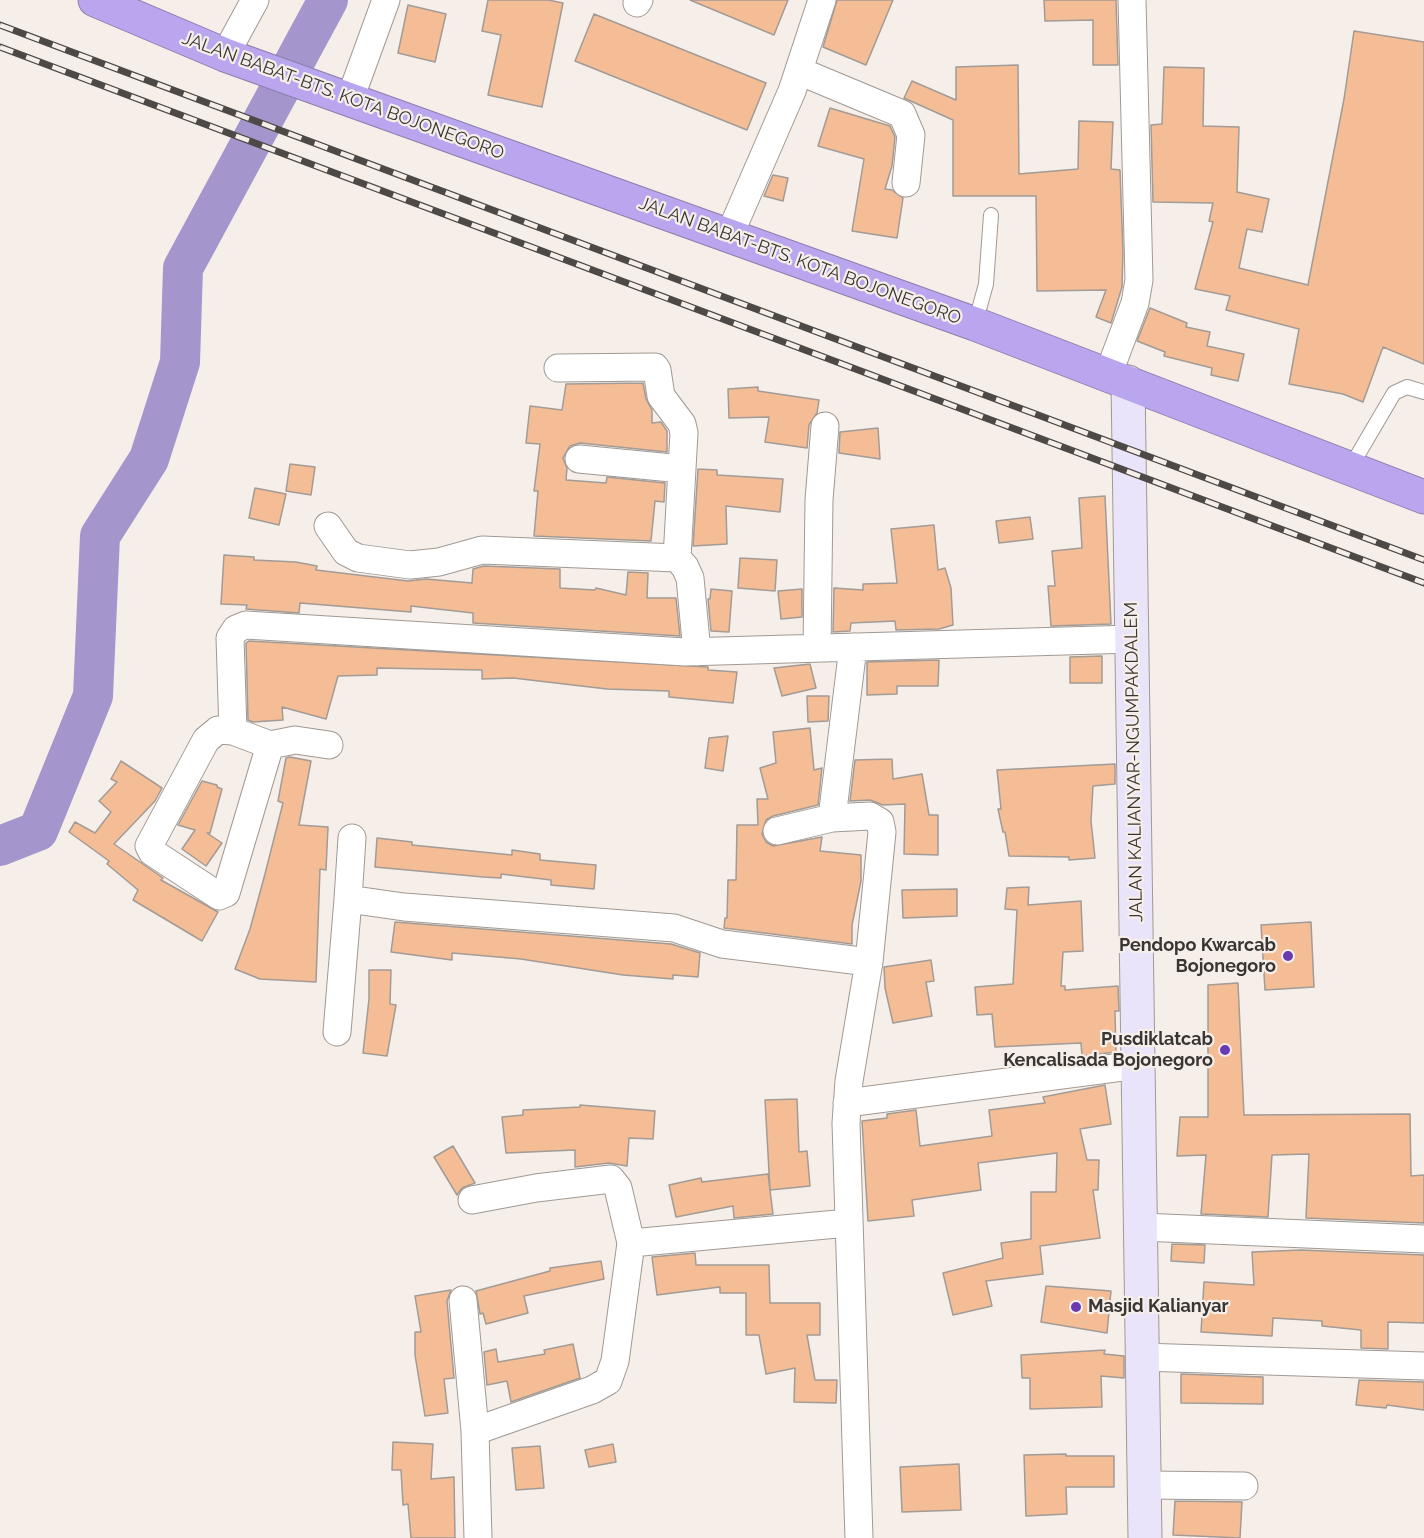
<!DOCTYPE html>
<html>
<head>
<meta charset="utf-8">
<style>
	body { margin:0 }
	canvas { display:block; background:#f6eee9 }
</style>
</head>
<body>
<canvas width="1424" height="1538"></canvas>
<script>
const ctx = document.querySelector('canvas').getContext('2d');
ctx.lineJoin = 'round';
function toPath(rows) {
  const path = new Path2D();
  for (const r of rows) {
    path.moveTo(r[0], r[1]);
    for (let i = 2; i < r.length; i += 2) path.lineTo(r[i], r[i + 1]);
  }
  return path;
}
function trace(path, color, width, dash) {
  ctx.strokeStyle = color;
  ctx.lineWidth = width;
  ctx.lineCap = dash ? 'butt' : 'round';
  ctx.setLineDash(dash || []);
  ctx.stroke(path);
}
function paint(path, color) {
  ctx.fillStyle = color;
  ctx.fill(path, 'evenodd');
}
function write(font, color, halo, rows, align = 'center') {
  ctx.font = font + ' Raleway,sans-serif';
  ctx.lineWidth = 4.5;
  ctx.setLineDash([]);
  ctx.textBaseline = 'middle';
  ctx.strokeStyle = halo;
  ctx.fillStyle = color;
  for (const [text, x, y, turn = 0] of rows) {
    ctx.save();
    ctx.translate(x, y);
    ctx.rotate((+turn || 0) * Math.PI / 180);
    ctx.textAlign = isNaN(turn) ? turn : align;
    if (halo) ctx.strokeText(text, 0, 0);
    ctx.fillText(text, 0, 0);
    ctx.restore();
  }
}
trace(toPath([
	[0,846,38,831,93,696,100,536,149,459,180,362,183,268,328,0]
]), '#a595cd', 40);
const building = toPath([
	[488,0,548,0,563,3,542,107,488,95,501,35,482,31,488,0],
	[690,0,788,0,774,35,690,0],
	[837,0,893,0,866,65,823,47,837,0],
	[1044,0,1116,0,1118,65,1093,65,1093,20,1045,21,1044,0],
	[408,5,446,14,435,62,398,53,408,5],
	[594,14,766,83,747,130,575,61,594,14],
	[1354,31,1424,42,1424,364,1383,347,1363,402,1343,394,1289,384,1299,329,1226,310,1230,296,1195,289,1213,222,1209,221,1213,203,1153,202,1151,125,1162,124,1164,67,1204,68,1203,126,1239,127,1237,192,1269,199,1262,232,1247,229,1239,268,1308,285,1344,99,1354,31],
	[1018,65,1019,174,1078,169,1079,121,1113,122,1111,169,1120,170,1123,251,1122,287,1111,323,1096,317,1106,290,1037,291,1036,196,953,196,953,120,904,98,912,81,956,100,956,67,1018,65],
	[830,108,890,126,895,137,892,166,885,189,892,190,903,198,897,238,852,231,864,159,818,146,830,108],
	[773,175,788,178,783,201,764,196,773,175],
	[1150,308,1187,323,1186,327,1210,332,1207,346,1244,354,1238,381,1211,375,1212,368,1164,356,1165,352,1137,341,1150,308],
	[643,383,646,399,652,410,652,423,661,422,667,431,667,452,580,443,570,446,563,458,567,468,566,480,606,483,607,477,665,483,664,502,655,501,651,541,534,536,538,491,534,491,540,444,526,443,530,406,562,410,566,384,643,383],
	[758,387,758,391,819,400,817,413,809,425,807,448,765,442,769,417,729,418,728,389,758,387],
	[878,428,880,459,839,453,840,432,878,428],
	[290,464,315,467,311,495,286,491,290,464],
	[698,469,717,470,717,475,783,479,780,512,726,506,727,544,693,546,698,469],
	[255,488,286,494,279,525,249,518,255,488],
	[1105,496,1111,624,1051,626,1048,586,1055,586,1052,551,1082,548,1079,498,1105,496],
	[1030,517,1033,539,999,543,996,521,1030,517],
	[934,525,938,570,945,568,951,588,953,625,939,629,896,630,895,621,851,623,850,631,833,632,834,588,863,590,863,584,897,583,891,529,934,525],
	[224,555,254,557,254,560,296,562,317,566,316,570,408,581,426,579,472,583,473,569,484,566,560,569,560,588,595,590,596,588,626,595,628,572,648,573,647,598,676,598,680,636,473,623,473,613,411,606,411,612,300,603,299,613,246,609,247,605,221,604,224,555],
	[740,558,777,560,775,591,738,588,740,558],
	[711,589,732,591,729,632,711,631,708,599,710,599,711,589],
	[802,589,802,617,781,619,778,591,802,589],
	[249,641,708,667,708,670,737,672,733,703,669,697,669,691,607,689,513,678,482,679,482,670,377,668,377,675,338,676,326,719,282,707,283,720,253,722,248,720,246,643,249,641],
	[1102,656,1102,683,1070,683,1070,657,1102,656],
	[939,660,938,686,897,686,897,694,867,695,867,662,939,660],
	[810,664,816,688,782,696,774,668,810,664],
	[807,696,829,696,828,721,808,722,807,696],
	[810,728,814,770,822,768,818,805,773,816,766,820,762,834,766,842,773,846,822,837,820,851,861,855,861,881,852,925,852,944,724,928,725,918,727,918,728,880,736,880,737,825,758,825,757,799,768,799,760,768,776,763,773,732,810,728],
	[728,736,723,771,705,768,709,738,728,736],
	[290,757,311,761,299,825,328,827,326,870,320,869,316,982,260,979,235,969,250,929,265,874,283,803,278,801,286,758,290,757],
	[892,759,893,779,922,774,929,815,938,815,938,855,904,854,905,804,883,805,870,800,850,801,855,760,892,759],
	[121,761,162,788,155,801,114,844,163,878,161,880,218,912,202,941,133,900,138,890,107,864,109,861,69,832,75,822,95,833,111,812,99,801,117,782,111,779,121,761],
	[1115,764,1115,784,1093,786,1091,821,1095,858,1069,860,1069,857,1009,856,1005,832,1003,832,998,809,1001,809,997,770,1115,764],
	[202,781,217,785,217,787,222,789,210,833,207,833,222,843,206,866,182,849,195,830,178,825,202,781],
	[377,838,412,842,412,845,512,855,512,850,540,854,540,860,596,865,594,889,551,885,551,880,501,874,501,878,483,877,375,867,377,838],
	[1029,887,1028,905,1081,901,1083,951,1063,952,1061,986,1065,986,1065,990,1118,986,1119,1011,1115,1011,1116,1052,1082,1056,1081,1043,995,1047,992,1014,977,1015,975,987,1013,984,1017,910,1005,909,1007,888,1029,887],
	[957,889,957,916,903,918,902,890,957,889],
	[395,922,671,944,700,953,698,977,673,975,673,979,623,975,521,959,452,953,452,960,391,952,395,922],
	[1311,922,1314,987,1265,990,1261,925,1311,922],
	[931,960,934,981,926,982,932,1016,893,1023,885,988,884,967,931,960],
	[369,970,391,970,390,1004,396,1005,387,1056,363,1053,369,999,369,970],
	[1238,983,1244,1115,1410,1114,1411,1176,1424,1175,1424,1223,1306,1218,1309,1154,1272,1155,1268,1217,1201,1214,1206,1155,1177,1156,1180,1117,1208,1117,1208,985,1238,983],
	[1105,1085,1111,1124,1080,1129,1087,1160,1099,1160,1098,1190,1093,1190,1100,1238,1040,1246,1043,1274,986,1281,992,1306,953,1315,943,1273,1003,1258,1001,1243,1031,1239,1031,1192,1056,1192,1057,1153,978,1163,981,1190,912,1200,914,1216,868,1221,862,1121,887,1118,887,1114,916,1110,920,1146,992,1136,989,1110,1045,1103,1043,1097,1105,1085],
	[797,1099,799,1152,807,1151,810,1186,770,1190,765,1100,797,1099],
	[580,1105,655,1111,653,1139,629,1138,627,1166,609,1163,575,1167,575,1150,506,1153,502,1117,523,1115,523,1110,580,1107,580,1105],
	[453,1146,475,1183,462,1188,457,1195,434,1157,453,1146],
	[768,1174,773,1214,734,1218,733,1206,676,1217,669,1185,701,1178,702,1182,768,1174],
	[1172,1244,1205,1245,1204,1263,1171,1261,1172,1244],
	[1301,1250,1424,1255,1424,1323,1388,1322,1388,1349,1361,1348,1361,1330,1322,1326,1322,1321,1273,1318,1272,1336,1201,1332,1204,1282,1254,1285,1252,1252,1301,1250],
	[695,1253,696,1265,769,1265,770,1303,820,1303,820,1335,807,1335,815,1380,837,1380,836,1403,794,1402,795,1368,766,1374,759,1335,746,1335,746,1293,720,1293,720,1287,657,1295,652,1257,695,1253],
	[601,1261,604,1279,524,1296,528,1313,486,1324,483,1313,480,1314,476,1291,550,1271,550,1268,601,1261],
	[1046,1286,1111,1291,1107,1333,1041,1322,1046,1286],
	[451,1290,447,1301,454,1378,444,1379,448,1413,425,1416,415,1355,415,1332,421,1332,415,1296,451,1290],
	[573,1344,580,1378,511,1402,507,1381,487,1385,484,1352,496,1349,498,1362,545,1354,544,1350,573,1344],
	[1105,1350,1104,1354,1124,1356,1124,1378,1101,1376,1102,1407,1030,1409,1030,1378,1022,1378,1021,1355,1105,1350],
	[1181,1374,1263,1377,1263,1404,1181,1403,1181,1374],
	[1359,1380,1424,1382,1424,1410,1387,1405,1386,1408,1356,1405,1359,1380],
	[393,1442,433,1444,431,1479,454,1477,455,1538,411,1538,408,1504,403,1505,401,1470,392,1470,393,1442],
	[613,1444,616,1462,589,1467,585,1450,613,1444],
	[540,1446,544,1488,516,1490,512,1448,540,1446],
	[1066,1454,1066,1456,1114,1456,1114,1487,1066,1487,1067,1514,1026,1516,1024,1455,1066,1454],
	[959,1464,961,1510,902,1512,900,1467,959,1464],
	[1175,1501,1242,1502,1240,1538,1173,1535,1175,1501]
]);
paint(building, '#f4bd95');
trace(building, '#a29b96', 1.5);
const lane = toPath([
	[975,324,986,284,991,215],
	[1350,468,1394,393,1407,387,1424,392]
]);
const street = toPath([
	[637,3,639,0],
	[225,55,255,0],
	[799,71,902,114,911,135,906,183],
	[350,99,386,0],
	[729,236,792,91,822,0],
	[558,368,655,367,657,370,661,396,682,424,684,433,677,558],
	[1108,375,1135,303,1139,280,1132,0],
	[579,459,682,469],
	[328,526,346,552,358,558,410,565,439,562,482,550,677,558,685,567,690,578,697,652],
	[853,647,832,818,870,816,880,822,882,832,869,962,849,1081,846,1123,859,1538],
	[817,648,819,500,825,426],
	[218,730,233,731,270,745,226,893,219,896,152,852,149,846,206,740,218,730],
	[233,731,230,638,236,629,246,625,685,652,1133,639],
	[270,745,295,740,329,745],
	[777,831,832,818],
	[348,899,352,838],
	[337,1032,348,899,404,907,674,928,722,944,869,962],
	[847,1103,1138,1065],
	[472,1200,536,1188,611,1179,618,1188,631,1243],
	[1141,1227,1424,1239],
	[463,1300,475,1431,478,1538],
	[1141,1357,1424,1366],
	[475,1431,592,1390,608,1381,615,1361,631,1243,848,1223],
	[1146,1485,1244,1486]
]);
const secondary = toPath([
	[1128,382,1145,1538]
]);
const highway = toPath([
	[95,0,225,55,975,324,1424,497]
]);
trace(lane, '#a09994', 16);
trace(street, '#a09994', 29);
trace(secondary, '#a09994', 35);
trace(highway, '#8c7ead', 35);
trace(lane, '#fff', 14);
trace(street, '#fff', 27);
trace(secondary, '#eae4fa', 33);
trace(highway, '#baa6ee', 33);
const rail = toPath([
	[0,25,1424,560],
	[0,47,1424,583]
]);
trace(rail, '#4c4946', 7);
trace(rail, '#f6eee9', 4.5, [14]);
for (const [x, y, r, color] of [
	[1288,956,6,"#693bb3"],
	[1225,1050,6,"#693bb3"],
	[1076,1307,6,"#693bb3"]
]) {
  const dot = new Path2D();
  dot.arc(x, y, r, 0, 2 * Math.PI);
  ctx.fillStyle = color;
  ctx.fill(dot);
  trace(dot, '#f6eee9', 2);
}
write('18px', '#383533', '#f6eee9', [
	["JALAN BABAT-BTS. KOTA BOJONEGORO",343,96,20],
	["JALAN BABAT-BTS. KOTA BOJONEGORO",800,261,20],
	["JALAN KALIANYAR-NGUMPAKDALEM",1134,762,-91]
]);
write('bold 18px', '#383533', '#f6eee9', [
	["Pendopo Kwarcab",1276,946],
	["Bojonegoro",1276,967],
	["Pusdiklatcab",1213,1040],
	["Kencalisada Bojonegoro",1213,1061],
	["Masjid Kalianyar",1088,1307,"left"]
], 'right');
</script>
</body>
</html>
